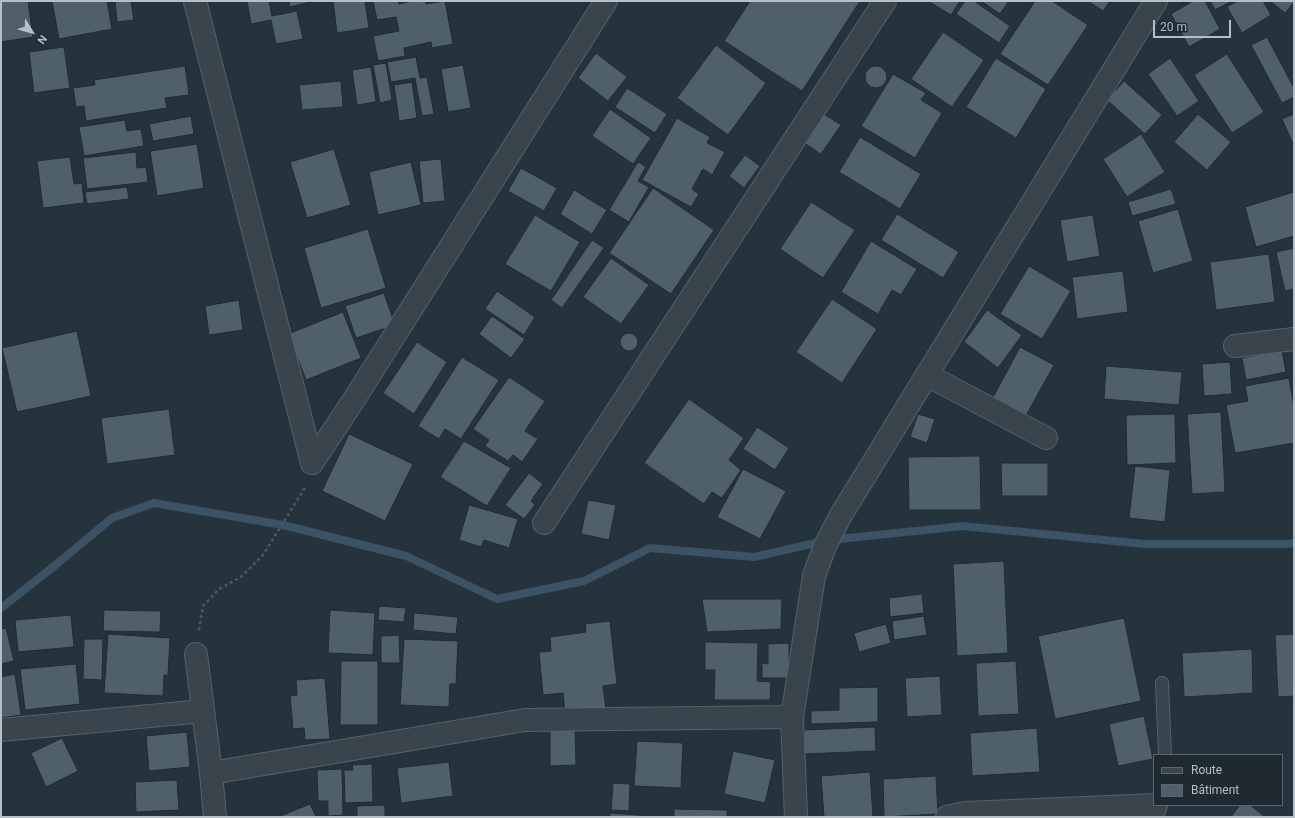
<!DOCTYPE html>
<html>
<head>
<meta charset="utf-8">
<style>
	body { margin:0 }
	#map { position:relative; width:1295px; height:818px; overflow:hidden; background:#25333d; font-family:Roboto,sans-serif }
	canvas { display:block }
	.frame { position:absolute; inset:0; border:2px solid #b5bfc8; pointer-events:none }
	.legend { position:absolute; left:1153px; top:754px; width:130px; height:52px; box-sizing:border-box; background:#1e2932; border:1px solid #5a656e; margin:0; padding:5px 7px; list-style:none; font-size:12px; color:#b5bfc8 }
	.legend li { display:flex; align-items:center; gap:8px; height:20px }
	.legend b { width:20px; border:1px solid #5a656e }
	.north { position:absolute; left:12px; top:12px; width:40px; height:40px; -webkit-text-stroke:3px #1e2932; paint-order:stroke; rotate:127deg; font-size:11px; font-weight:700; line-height:16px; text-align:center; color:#b5bfc8 }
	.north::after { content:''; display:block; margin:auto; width:14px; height:18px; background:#b5bfc8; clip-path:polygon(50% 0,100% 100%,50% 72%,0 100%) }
	.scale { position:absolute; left:1153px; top:20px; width:78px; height:18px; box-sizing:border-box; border:2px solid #b5bfc8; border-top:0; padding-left:5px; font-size:12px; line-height:14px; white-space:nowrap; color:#b5bfc8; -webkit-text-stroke:3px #1e2932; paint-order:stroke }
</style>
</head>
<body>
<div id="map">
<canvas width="1295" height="818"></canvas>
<div class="frame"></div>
<ul class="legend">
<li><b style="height:5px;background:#39444d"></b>Route</li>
<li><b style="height:11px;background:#50606a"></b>Bâtiment</li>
</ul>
<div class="north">N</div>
<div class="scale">20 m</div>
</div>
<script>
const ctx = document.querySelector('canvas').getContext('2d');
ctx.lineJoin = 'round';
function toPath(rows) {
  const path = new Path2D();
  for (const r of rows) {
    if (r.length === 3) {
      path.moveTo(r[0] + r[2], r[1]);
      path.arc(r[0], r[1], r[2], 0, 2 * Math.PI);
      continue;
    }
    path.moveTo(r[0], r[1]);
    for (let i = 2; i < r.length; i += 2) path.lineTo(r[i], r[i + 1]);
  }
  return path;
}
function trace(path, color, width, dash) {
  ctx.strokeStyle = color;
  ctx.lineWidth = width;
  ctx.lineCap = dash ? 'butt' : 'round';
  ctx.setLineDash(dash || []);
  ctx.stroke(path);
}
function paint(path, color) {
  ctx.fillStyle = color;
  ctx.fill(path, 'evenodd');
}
trace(toPath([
	[1,608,58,563,112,518,154,503,283,525,406,556,497,599,584,581,650,548,754,557,829,540,963,526,1144,544,1286,544,1294,543]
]), '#3b5365', 8);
const building = toPath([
	[1,1,28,1,33,37,1,42,1,1],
	[52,1,107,1,112,29,59,39,52,1],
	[115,1,131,1,134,20,117,22,115,1],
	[247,1,269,1,272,16,297,11,303,39,276,44,271,20,251,24,247,1],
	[289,1,314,1,290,7,289,1],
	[333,1,365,1,369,28,337,33,333,1],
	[373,1,398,1,399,4,412,1,425,1,426,4,445,1,453,44,432,48,431,42,404,48,405,56,378,61,373,36,399,31,396,17,377,20,373,1],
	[750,1,860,1,802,91,724,41,750,1],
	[928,1,960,1,951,15,928,1],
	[965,1,974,1,1010,26,999,43,956,14,965,1],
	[981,1,1009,1,1000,14,981,1],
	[1035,1,1052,1,1088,25,1048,85,1000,54,1035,1],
	[1088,1,1110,1,1103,11,1088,1],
	[1193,1,1205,1,1220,29,1189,47,1171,14,1193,1],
	[1210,1,1229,1,1230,2,1215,10,1210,1],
	[1237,1,1263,1,1271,15,1242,33,1227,7,1237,1],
	[1270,1,1294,1,1294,2,1285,13,1270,1],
	[943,32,984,60,952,107,911,79,943,32],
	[1267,37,1294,88,1294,97,1282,103,1251,45,1267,37],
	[716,45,766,83,728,135,677,98,716,45],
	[64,47,70,88,34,93,29,52,64,47],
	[596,53,627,77,608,101,578,78,596,53],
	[1227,54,1264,112,1232,133,1194,75,1227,54],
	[416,57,420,78,427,77,434,114,422,116,415,78,391,82,387,62,416,57],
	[996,58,1046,89,1016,138,966,107,996,58],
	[1170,58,1199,101,1177,116,1148,74,1170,58],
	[386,63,392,100,380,103,373,65,386,63],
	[463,65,471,108,448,112,441,69,463,65],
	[876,77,11],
	[185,66,189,95,165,98,167,108,86,121,84,106,76,107,73,88,95,85,94,80,185,66],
	[371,67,376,102,357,105,352,70,371,67],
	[893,74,926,93,921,100,942,113,915,158,861,126,893,74],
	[341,81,343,107,302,110,299,85,341,81],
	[1124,81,1162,115,1145,134,1107,100,1124,81],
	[412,82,417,118,399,121,394,85,412,82],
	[627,88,667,114,655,133,615,107,627,88],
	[610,109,651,138,633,164,592,136,610,109],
	[824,114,841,125,821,154,804,143,824,114],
	[1198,114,1231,142,1207,170,1174,142,1198,114],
	[1294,114,1294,146,1282,119,1294,114],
	[191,116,194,134,153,141,149,124,191,116],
	[677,118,710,137,707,143,725,152,712,175,703,169,692,189,699,194,691,207,642,180,677,118],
	[125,120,127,131,141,129,144,146,84,156,79,127,125,120],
	[1141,134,1165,172,1127,197,1103,159,1141,134],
	[860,137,921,174,900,209,839,172,860,137],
	[197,144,204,188,157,196,150,151,197,144],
	[334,149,351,205,307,218,290,162,334,149],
	[136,152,137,168,146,167,148,182,87,189,83,158,136,152],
	[745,155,760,166,744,188,729,176,745,155],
	[70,157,74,184,82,183,84,203,43,208,37,161,70,157],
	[441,159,445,201,423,203,419,161,441,159],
	[411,162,421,205,378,215,369,172,411,162],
	[638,162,646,167,638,181,649,187,629,222,609,210,638,162],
	[521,168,557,188,544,211,508,191,521,168],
	[127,187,129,199,87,204,85,192,127,187],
	[653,188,714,230,671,294,609,253,653,188],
	[1171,189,1176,204,1132,216,1128,202,1171,189],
	[574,190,607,210,592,234,560,214,574,190],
	[1294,192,1294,236,1256,247,1245,207,1294,192],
	[811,202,855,230,823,278,780,249,811,202],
	[1178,209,1193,261,1153,273,1138,221,1178,209],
	[897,214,959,252,943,278,881,240,897,214],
	[535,215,580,242,551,291,505,264,535,215],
	[1093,215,1100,256,1067,262,1060,220,1093,215],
	[368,229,386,288,321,308,304,248,368,229],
	[592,240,604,248,562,308,551,300,592,240],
	[871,241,917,269,901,295,892,290,878,314,841,292,871,241],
	[1294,248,1294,289,1285,291,1276,252,1294,248],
	[1269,254,1275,302,1216,310,1210,262,1269,254],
	[611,258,649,285,621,324,583,297,611,258],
	[1029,266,1071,291,1042,339,1000,314,1029,266],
	[1123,271,1128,312,1077,319,1072,277,1123,271],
	[497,291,535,317,524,335,485,309,497,291],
	[384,293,395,325,356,338,345,306,384,293],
	[832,299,877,329,842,383,796,352,832,299],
	[239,300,243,330,209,335,205,306,239,300],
	[987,310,1022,335,998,368,964,342,987,310],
	[343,312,361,358,306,380,288,334,343,312],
	[492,316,525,339,511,358,479,334,492,316],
	[77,331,91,396,17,412,2,348,77,331],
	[629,342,9],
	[417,342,447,362,414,414,383,393,417,342],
	[1020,347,1054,365,1023,421,990,403,1020,347],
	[1282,350,1286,372,1246,380,1242,358,1282,350],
	[462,357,499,380,461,439,445,429,439,439,418,426,462,357],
	[1230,362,1232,394,1204,396,1202,364,1230,362],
	[1106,366,1182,372,1179,405,1104,399,1106,366],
	[509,377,545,401,525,431,538,439,522,462,513,455,508,461,485,446,489,440,473,429,509,377],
	[1289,378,1294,407,1294,443,1235,453,1226,405,1248,401,1245,386,1289,378],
	[689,399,744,438,729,460,741,470,722,498,712,492,704,504,644,463,689,399],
	[169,409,175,455,107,464,101,418,169,409],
	[1221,412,1225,492,1192,494,1187,414,1221,412],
	[918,414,935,419,927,443,910,437,918,414],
	[1175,414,1176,463,1127,465,1126,415,1175,414],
	[757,427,789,448,775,470,743,449,757,427],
	[349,434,413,464,385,521,322,491,349,434],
	[464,441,511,468,487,506,440,477,464,441],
	[980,456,981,510,909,510,908,457,980,456],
	[1001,463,1048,463,1048,496,1002,496,1001,463],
	[1135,466,1170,470,1165,522,1129,518,1135,466],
	[743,469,786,491,760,539,717,517,743,469],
	[529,473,543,484,531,501,535,505,524,519,505,505,529,473],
	[588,500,616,505,609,540,581,534,588,500],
	[469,505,518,519,509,548,484,540,481,547,459,540,469,505],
	[1004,561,1008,653,957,656,953,564,1004,561],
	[922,594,924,613,890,617,889,598,922,594],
	[702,599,782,599,781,629,707,632,702,599],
	[379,606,406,608,404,622,378,620,379,606],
	[104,610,161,611,160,632,103,631,104,610],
	[330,610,375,613,373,655,328,653,330,610],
	[414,613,458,617,456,634,413,630,414,613],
	[71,615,74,647,18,652,15,620,71,615],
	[924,616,927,635,894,640,892,621,924,616],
	[1124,618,1141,701,1055,719,1038,636,1124,618],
	[610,621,617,684,603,686,606,709,565,713,563,693,543,695,539,652,551,651,550,637,586,632,585,624,610,621],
	[886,624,891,643,859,652,854,633,886,624],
	[6,628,14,661,1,664,1,629,6,628],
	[108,634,170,638,168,675,164,675,163,696,104,693,108,634],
	[1294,634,1294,696,1278,697,1275,635,1294,634],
	[399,635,400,663,381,663,381,636,399,635],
	[84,639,103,639,102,680,83,679,84,639],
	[404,639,458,641,456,684,450,684,449,707,400,705,404,639],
	[705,642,758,643,757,681,771,682,770,700,714,700,715,670,705,670,705,642],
	[789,643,789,678,762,678,762,663,768,664,768,644,789,643],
	[1252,649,1253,693,1184,697,1182,653,1252,649],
	[341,661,378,661,378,725,340,725,341,661],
	[1016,661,1019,714,978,716,976,663,1016,661],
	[76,664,80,704,25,710,20,669,76,664],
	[15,674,21,715,1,718,1,677,15,674],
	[940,676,942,715,907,717,905,678,940,676],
	[325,678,330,739,305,740,304,728,293,729,290,696,297,695,296,680,325,678],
	[878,687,878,722,811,724,811,711,839,710,839,688,878,687],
	[1144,716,1153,759,1118,766,1109,724,1144,716],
	[875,727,876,751,804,754,804,730,875,727],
	[1037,728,1040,772,972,776,970,733,1037,728],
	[575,729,576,765,550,766,550,730,575,729],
	[187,732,190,767,149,771,146,736,187,732],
	[62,738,78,771,46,787,31,753,62,738],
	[637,741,683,743,681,788,634,786,637,741],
	[733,751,775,760,765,803,724,794,733,751],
	[449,762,453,796,401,803,397,768,449,762],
	[372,764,373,802,345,803,344,770,353,770,352,765,372,764],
	[342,769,343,815,328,816,328,801,318,801,317,770,342,769],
	[870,772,873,817,824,817,821,776,870,772],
	[936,776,938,814,884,817,883,779,936,776],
	[177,780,179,810,136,812,135,782,177,780],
	[613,783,630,784,629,811,611,810,613,783],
	[310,804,316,817,278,817,310,804],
	[385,805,385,817,357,817,357,806,385,805],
	[1240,805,1250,805,1265,817,1231,817,1240,805],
	[674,809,727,810,727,817,674,817,674,809],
	[610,813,651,816,651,817,610,817,610,813]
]);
paint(building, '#50606a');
trace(building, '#202b34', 1);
const lane = toPath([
	[1162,683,1165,755]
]);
const street = toPath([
	[195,1,312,463],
	[1235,346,1294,339],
	[927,375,1046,438],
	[312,463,355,398,606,1],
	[544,523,885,1],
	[196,654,211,773,215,817],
	[792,717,814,576,825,546,841,515,1156,1],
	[1,730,203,711],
	[211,773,525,720,792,717,796,817],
	[947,817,965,813,1156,805,1152,817]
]);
trace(lane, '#57626b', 14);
trace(street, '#57626b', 24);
trace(toPath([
	[199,630,203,606,219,589,241,577,263,555,306,486]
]), '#475c5b', 2.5, [3, 3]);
trace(lane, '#39444d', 12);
trace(street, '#39444d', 22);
</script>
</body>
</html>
